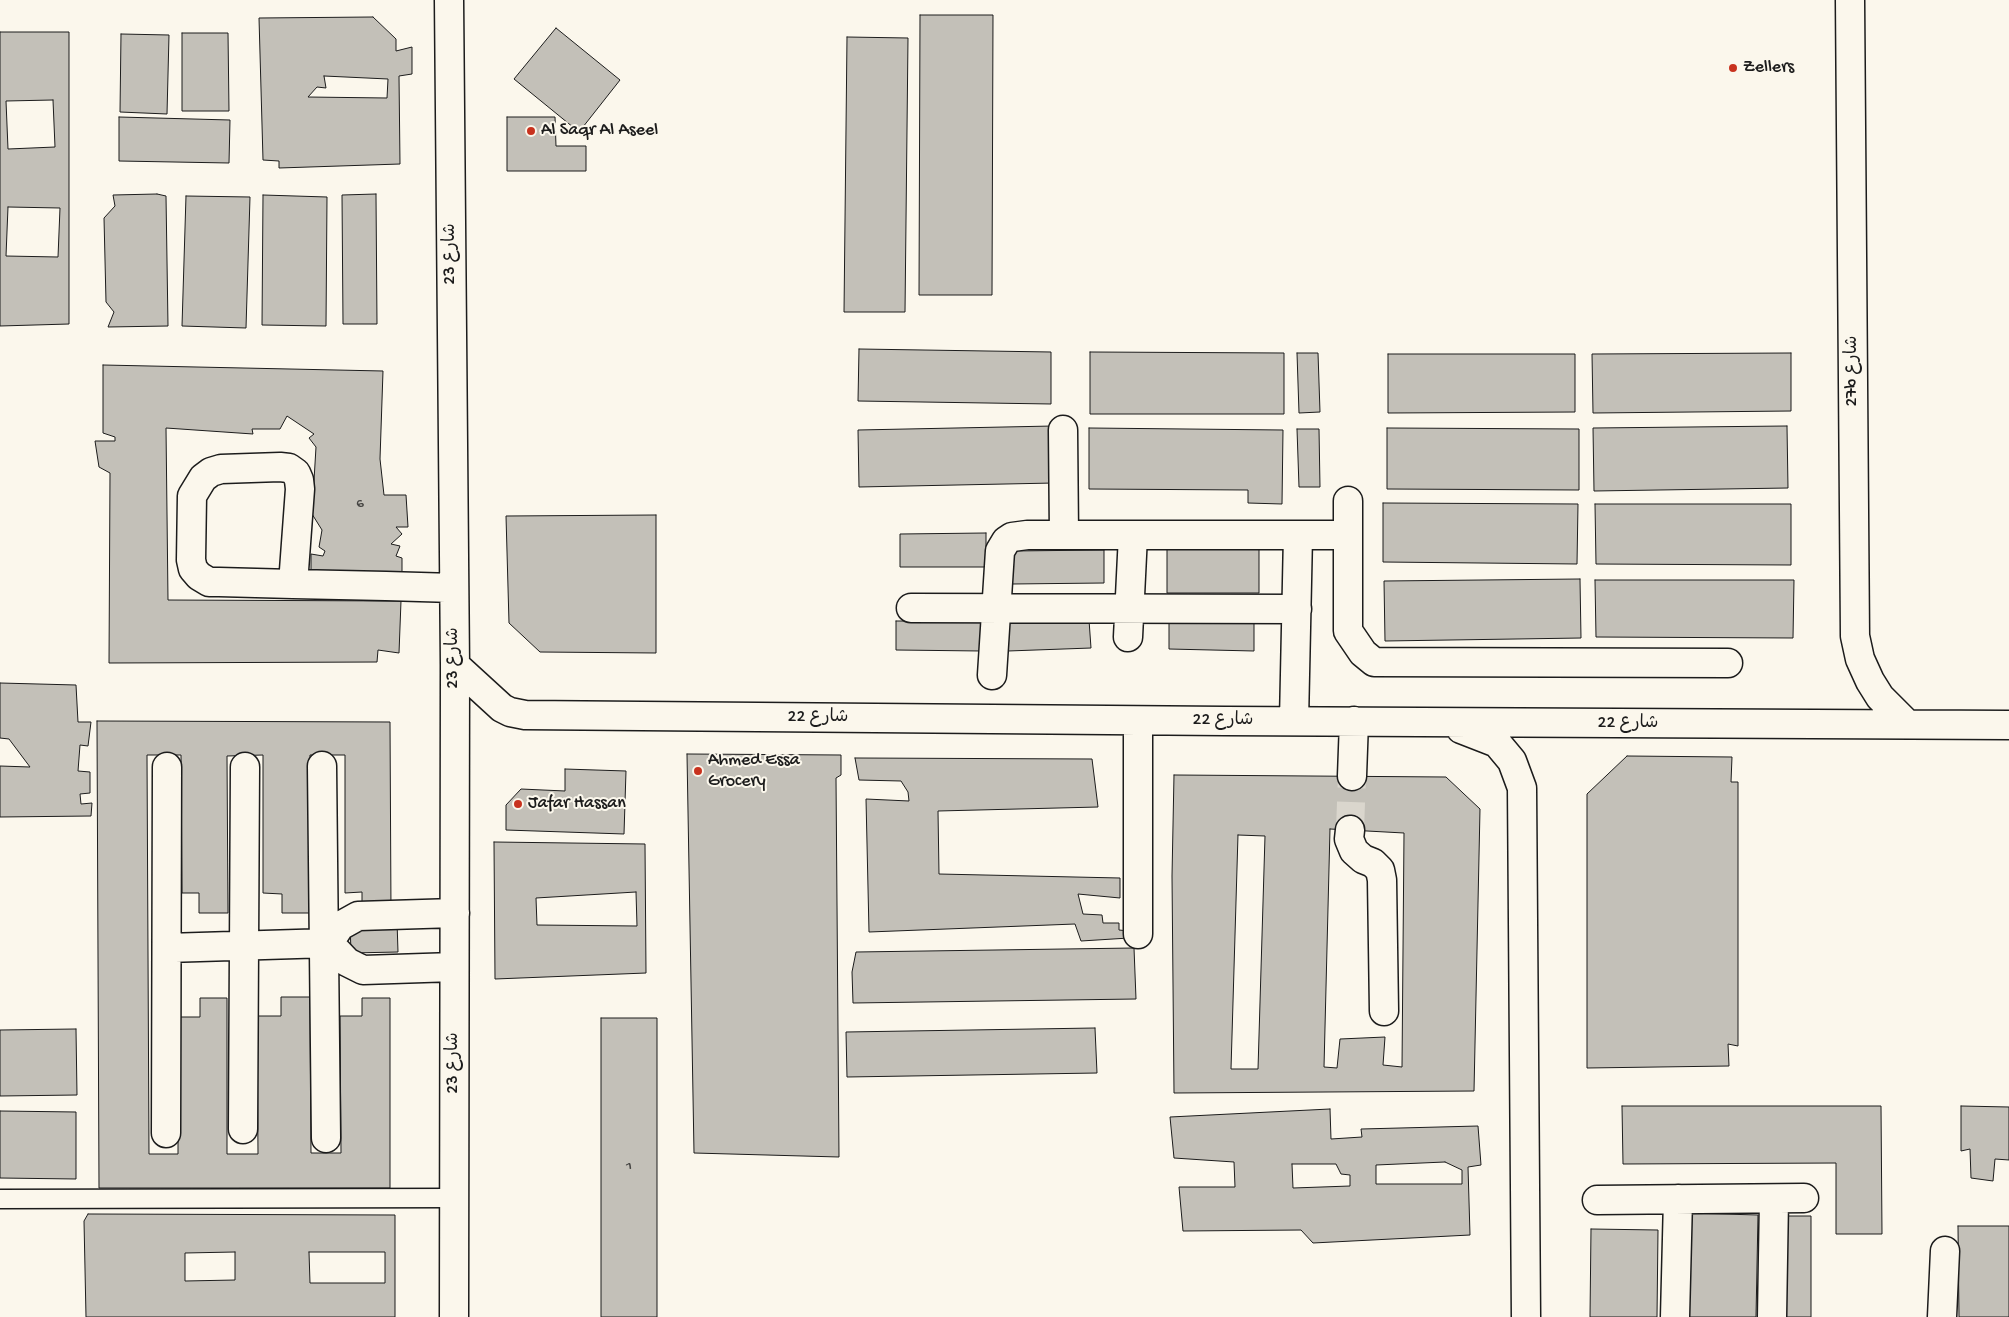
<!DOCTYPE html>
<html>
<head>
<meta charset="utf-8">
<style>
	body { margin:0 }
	canvas { display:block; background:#fbf7ec }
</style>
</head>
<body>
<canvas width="2009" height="1317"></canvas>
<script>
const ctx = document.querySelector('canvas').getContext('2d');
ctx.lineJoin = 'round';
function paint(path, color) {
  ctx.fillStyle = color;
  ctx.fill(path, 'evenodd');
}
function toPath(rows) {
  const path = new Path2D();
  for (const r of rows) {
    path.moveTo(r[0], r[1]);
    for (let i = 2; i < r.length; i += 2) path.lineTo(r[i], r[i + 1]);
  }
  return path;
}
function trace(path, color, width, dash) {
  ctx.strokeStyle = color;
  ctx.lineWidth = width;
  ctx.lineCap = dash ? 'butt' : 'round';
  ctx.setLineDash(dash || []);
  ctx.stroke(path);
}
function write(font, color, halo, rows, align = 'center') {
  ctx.font = font + ' "Gochi Hand","Playpen Sans Arabic",sans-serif';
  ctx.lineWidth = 4;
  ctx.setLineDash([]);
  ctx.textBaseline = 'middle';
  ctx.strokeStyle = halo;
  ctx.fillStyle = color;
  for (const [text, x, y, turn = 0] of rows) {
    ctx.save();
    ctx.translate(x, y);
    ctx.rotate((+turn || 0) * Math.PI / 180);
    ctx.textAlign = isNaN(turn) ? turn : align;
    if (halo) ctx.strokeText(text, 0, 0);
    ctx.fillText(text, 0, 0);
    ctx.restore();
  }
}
const building = toPath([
	[920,15,993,15,992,295,919,295,920,15],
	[373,17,396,39,396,51,412,47,412,74,399,76,400,164,279,168,279,161,263,160,259,18,373,17],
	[324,76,388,79,387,98,308,97,317,87,326,88,324,76],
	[556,28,620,80,579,132,514,79,556,28],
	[0,32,69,32,69,324,0,326,0,32],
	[53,100,55,147,8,149,6,101,53,100],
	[8,207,60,208,58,257,6,256,8,207],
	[182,33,228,33,229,111,182,111,182,33],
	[121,34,169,35,167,114,120,112,121,34],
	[847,37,908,38,905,312,844,312,847,37],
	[119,117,230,120,229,163,119,161,119,117],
	[507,117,555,117,556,146,586,146,586,171,507,171,507,117],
	[157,194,166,196,168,326,108,327,114,312,106,302,104,218,115,206,113,195,157,194],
	[376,194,377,324,343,324,342,195,376,194],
	[263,195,327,197,326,326,262,325,263,195],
	[186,196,250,197,246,328,182,326,186,196],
	[859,349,1051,352,1051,404,858,401,859,349],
	[1090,352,1284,353,1284,414,1090,414,1090,352],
	[1297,353,1318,353,1320,412,1299,413,1297,353],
	[1791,353,1791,411,1593,413,1592,354,1791,353],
	[1388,354,1575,354,1575,412,1388,413,1388,354],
	[103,365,383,371,380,459,384,495,406,495,408,527,396,527,402,534,391,544,400,546,396,556,402,558,402,578,311,573,311,554,323,556,325,551,319,547,322,530,312,514,316,447,309,438,314,434,287,416,280,429,252,429,253,434,166,428,168,600,401,601,399,653,378,650,377,662,109,663,110,473,99,467,95,441,115,441,115,437,103,433,103,365],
	[1053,426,1054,483,859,487,858,430,1053,426],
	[1787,426,1788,488,1594,491,1593,428,1787,426],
	[1089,428,1283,430,1282,504,1248,503,1248,490,1089,489,1089,428],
	[1387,428,1579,429,1579,490,1387,489,1387,428],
	[1297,429,1319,429,1320,487,1299,487,1297,429],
	[1383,503,1578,504,1577,564,1383,562,1383,503],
	[1595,504,1791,504,1791,565,1596,564,1595,504],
	[656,515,656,653,540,652,509,623,506,516,656,515],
	[986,533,986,567,900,567,900,534,986,533],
	[1167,545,1259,545,1259,593,1167,593,1167,545],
	[1104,550,1104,583,1012,584,1011,551,1104,550],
	[1580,579,1581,638,1385,641,1384,581,1580,579],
	[1595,580,1794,580,1793,638,1596,637,1595,580],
	[1169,619,1254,621,1254,651,1169,649,1169,619],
	[1089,620,1091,648,1008,651,1007,623,1089,620],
	[896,621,981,621,981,651,896,650,896,621],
	[0,683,76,685,78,722,91,722,88,746,80,745,78,771,90,772,90,793,80,794,81,804,92,803,91,816,0,817,0,766,30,767,9,739,0,738,0,683],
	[97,721,390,722,391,911,362,911,362,892,345,893,345,755,310,755,310,913,282,913,282,894,263,893,263,755,227,756,228,913,199,913,199,893,182,893,181,755,147,755,149,1154,178,1154,178,1017,200,1017,200,998,227,998,227,1154,258,1154,257,1016,281,1016,281,997,310,997,311,1153,341,1153,340,1016,362,1016,362,998,390,998,390,1188,99,1188,97,721],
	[687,754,841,755,841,775,836,778,839,1157,694,1153,687,754],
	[1627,756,1732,757,1731,782,1738,782,1738,1046,1728,1044,1729,1066,1587,1068,1587,794,1627,756],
	[855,758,1092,759,1098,807,938,811,939,874,1120,878,1120,898,1078,894,1083,914,1102,915,1103,923,1119,923,1119,930,1129,931,1129,938,1081,941,1075,924,869,932,866,799,909,801,908,792,901,781,859,780,855,758],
	[565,769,626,771,624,834,506,830,506,805,521,789,565,791,565,769],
	[1174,775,1446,777,1480,809,1474,1091,1174,1093,1172,876,1174,775],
	[1330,829,1404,833,1402,1067,1383,1065,1385,1037,1340,1039,1337,1068,1324,1067,1330,829],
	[1238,835,1265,836,1258,1069,1231,1069,1238,835],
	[494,842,645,844,646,973,495,979,494,842],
	[636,892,637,926,537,925,536,898,636,892],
	[397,921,398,952,351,953,350,923,397,921],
	[1134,948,1136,999,853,1003,852,972,856,952,1134,948],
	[601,1018,657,1018,657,1317,601,1317,601,1018],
	[1095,1028,1097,1073,847,1077,846,1032,1095,1028],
	[76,1029,77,1095,0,1096,0,1030,76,1029],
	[1622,1106,1881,1106,1882,1234,1836,1234,1836,1163,1623,1164,1622,1106],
	[1961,1106,2009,1107,2009,1160,1995,1159,1993,1181,1971,1178,1970,1149,1961,1151,1961,1106],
	[1330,1109,1331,1139,1362,1137,1361,1129,1478,1126,1481,1165,1468,1167,1470,1235,1313,1243,1301,1230,1183,1231,1179,1187,1235,1187,1234,1162,1174,1158,1170,1117,1330,1109],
	[1445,1162,1462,1170,1462,1184,1376,1184,1376,1165,1445,1162],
	[1292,1164,1336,1164,1341,1174,1350,1175,1350,1186,1293,1188,1292,1164],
	[0,1111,76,1112,76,1179,0,1178,0,1111],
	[1687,1213,1758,1215,1756,1317,1684,1317,1687,1213],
	[88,1214,395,1215,395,1317,86,1317,84,1221,88,1214],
	[235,1252,235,1280,185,1281,185,1253,235,1252],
	[309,1252,385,1252,385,1283,310,1283,309,1252],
	[1785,1216,1811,1216,1811,1317,1785,1317,1785,1216],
	[1958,1226,2009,1226,2009,1317,1959,1317,1958,1226],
	[1591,1229,1658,1230,1657,1317,1590,1317,1591,1229]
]);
paint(building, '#c3c0b8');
trace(building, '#1c1c1c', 1);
trace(toPath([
	[1350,830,1352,776]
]), '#dad6cd', 28, [28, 14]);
const lane = toPath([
	[0,1199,454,1198]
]);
const street = toPath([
	[449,0,455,665,454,1317],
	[1850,0,1855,636,1860,659,1870,681,1880,697,1907,724],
	[1063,430,1064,535],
	[1348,501,1348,631,1363,653,1374,662,1728,663],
	[293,584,300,489,299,480,296,473,289,468,280,467,221,469,211,472,203,478,192,496,191,560,193,569,199,576,209,582,219,582,293,584,386,586,454,588],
	[911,608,1297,609],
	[1128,637,1133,535],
	[455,665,502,708,510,712,525,715,1225,721,2009,725],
	[992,675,1000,551,1006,541,1012,537,1027,535,1348,535],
	[1294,721,1298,535],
	[1461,729,1497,743,1512,761,1522,788,1526,1317],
	[322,766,326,1138],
	[1352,776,1354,721],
	[1350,830,1349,839,1354,851,1363,859,1373,863,1380,870,1382,880,1384,1011],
	[1138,934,1138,721],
	[329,943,340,926,358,916,455,913],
	[329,943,347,962,363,970,454,967],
	[167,948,329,943],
	[243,1129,245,767],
	[166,1133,167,767],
	[1597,1200,1804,1198],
	[1675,1317,1678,1199],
	[1772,1317,1774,1199],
	[1942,1317,1945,1251]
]);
trace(lane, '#1c1c1c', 21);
trace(street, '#1c1c1c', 31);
trace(lane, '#fbf7ec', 18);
trace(street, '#fbf7ec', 28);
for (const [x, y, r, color] of [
	[1733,68,5,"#c8321e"],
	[531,131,5,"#c8321e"],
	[698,771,5,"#c8321e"],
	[518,804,5,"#c8321e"]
]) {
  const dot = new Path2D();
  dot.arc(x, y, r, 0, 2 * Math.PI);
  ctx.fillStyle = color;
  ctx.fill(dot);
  trace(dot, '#fbf7ec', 2);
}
write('15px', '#464543', null, [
	["6",360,505],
	["1",629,1167]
]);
write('18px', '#1c1c1c', '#fbf7ec', [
	["Zellers",1743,68],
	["Al Saqr Al Aseel",541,131],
	["Ahmed Essa",708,761],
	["Grocery",708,782],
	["Jafar Hassan",528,804]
], 'left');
write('18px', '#1c1c1c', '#fbf7ec', [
	["شارع 23",451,254,-90],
	["27b شارع",1853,371,-90],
	["شارع 23",454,658,-90],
	["شارع 22",818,718],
	["شارع 22",1223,721],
	["شارع 22",1628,724],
	["شارع 23",454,1063,-90]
]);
</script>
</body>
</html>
